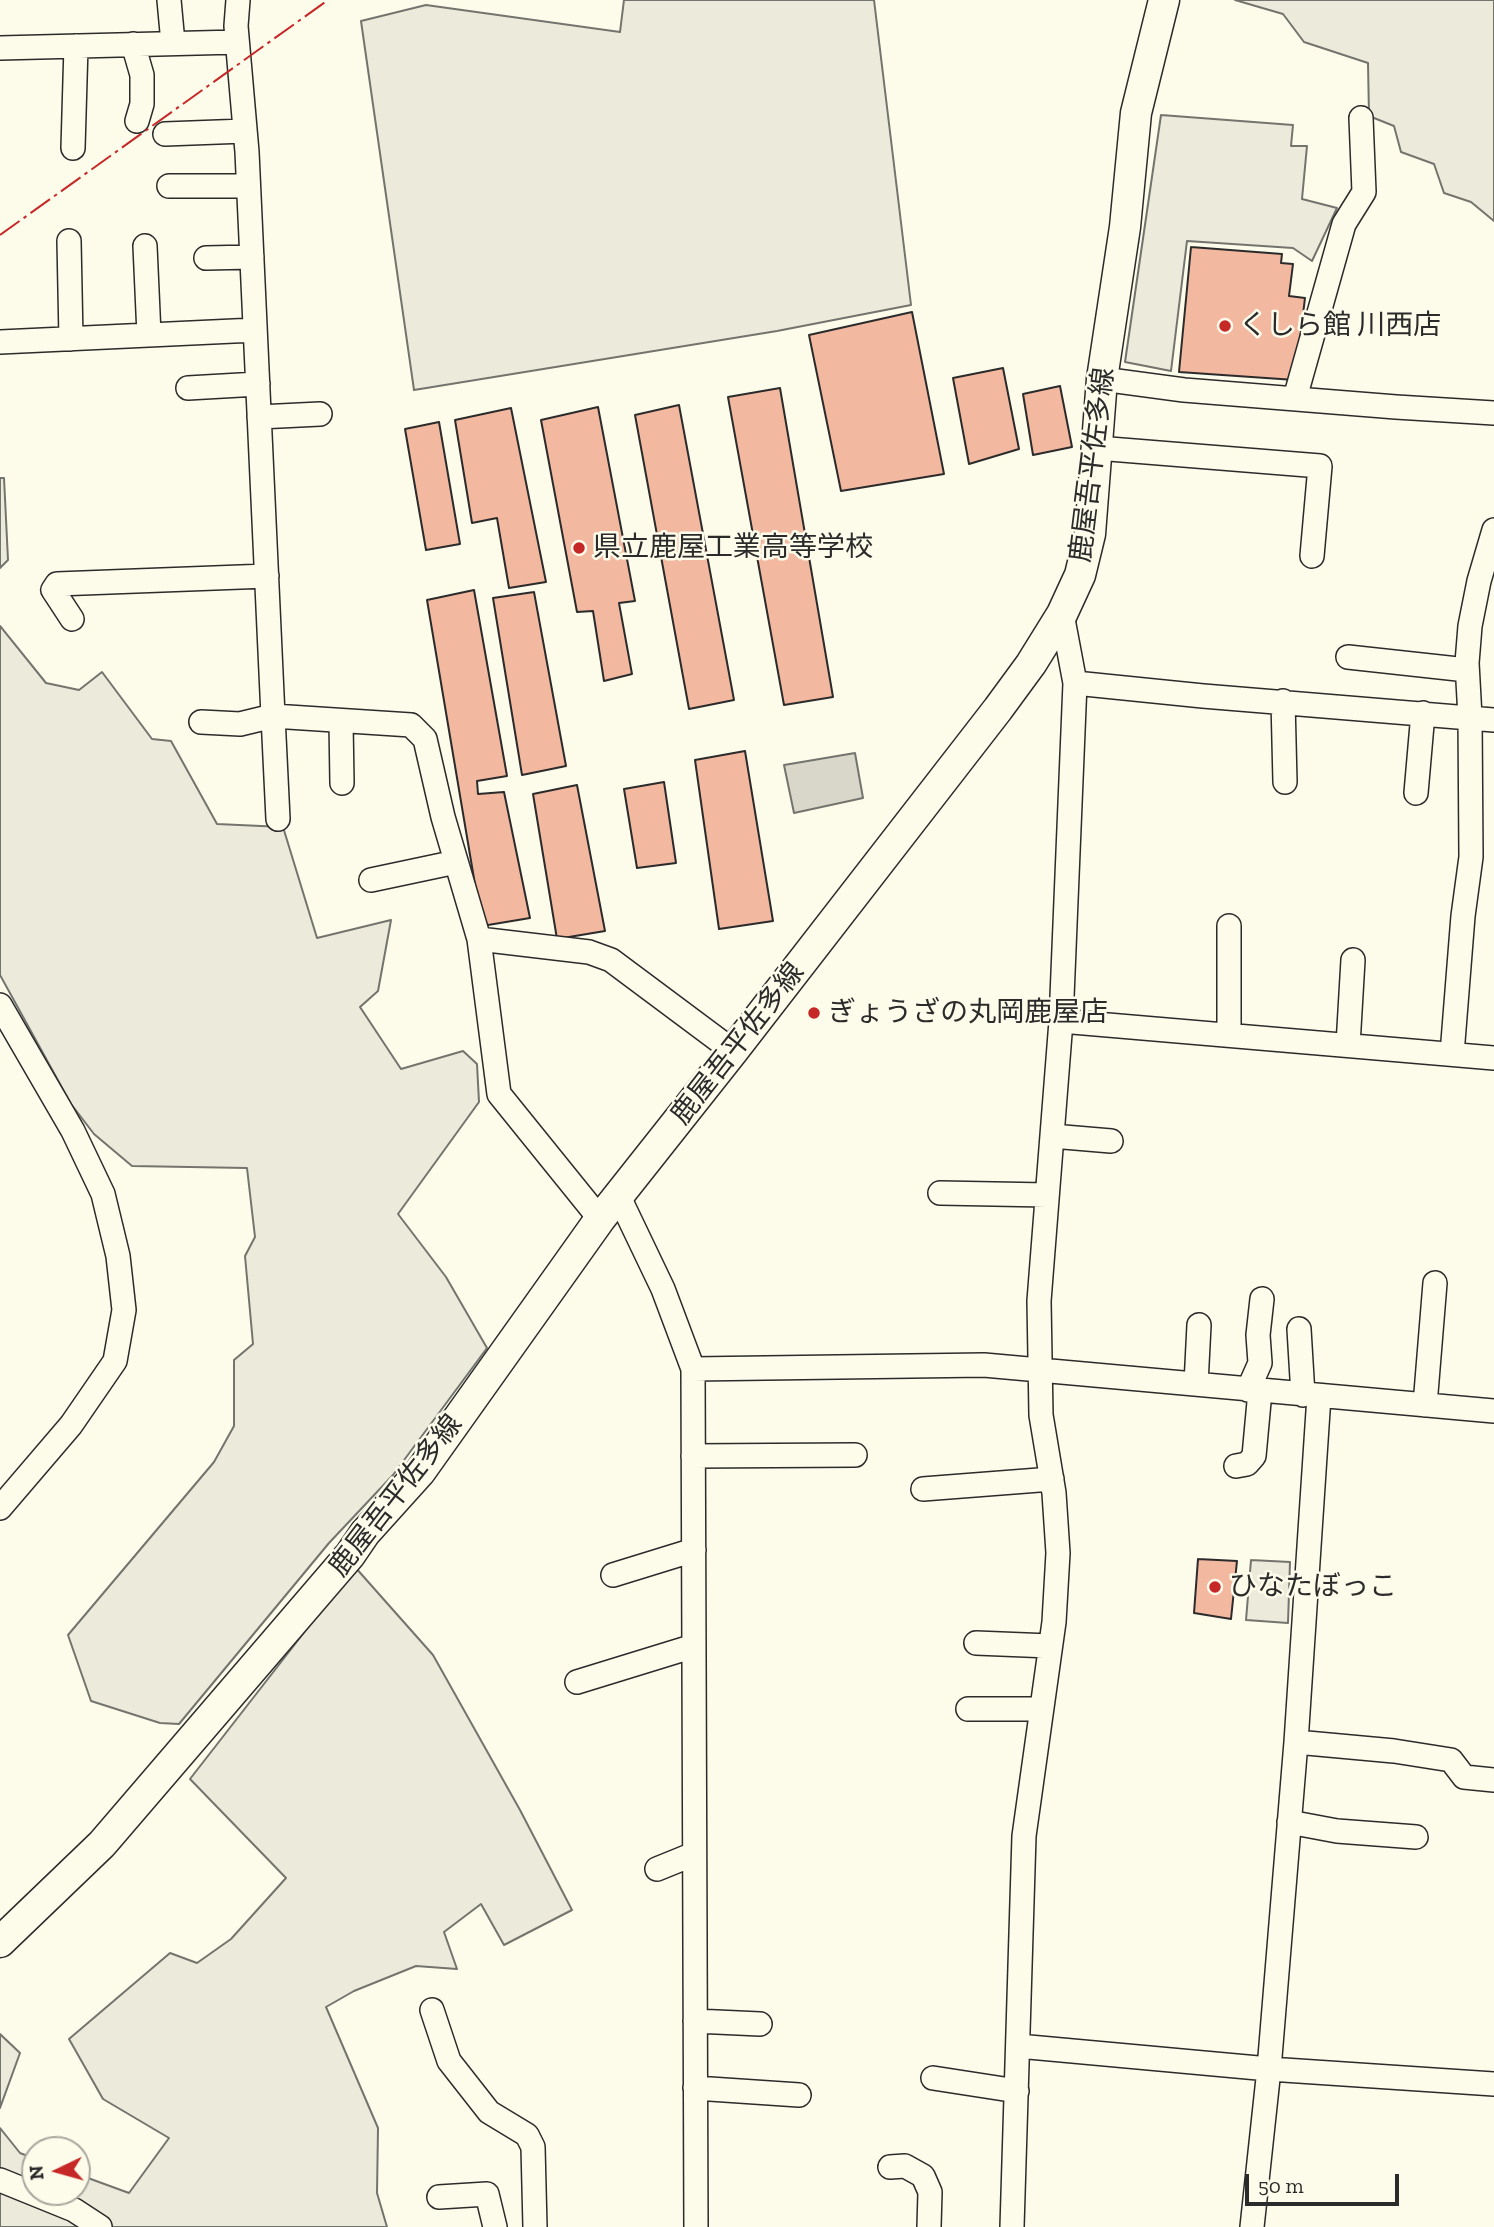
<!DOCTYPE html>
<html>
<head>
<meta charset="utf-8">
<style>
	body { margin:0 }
	#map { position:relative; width:1494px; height:2227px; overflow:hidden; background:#fdfbea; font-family:"Zilla Slab",serif }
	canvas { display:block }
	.north { position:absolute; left:21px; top:2136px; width:70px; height:70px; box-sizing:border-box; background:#fdfbea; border:2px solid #a9a89e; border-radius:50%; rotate:265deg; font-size:19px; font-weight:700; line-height:28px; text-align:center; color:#2b2b2b }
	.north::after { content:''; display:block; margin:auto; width:24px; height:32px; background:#c62828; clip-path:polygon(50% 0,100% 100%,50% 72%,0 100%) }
	.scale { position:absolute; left:1245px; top:2174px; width:154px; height:32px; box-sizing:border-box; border:4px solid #2b2b2b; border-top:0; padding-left:9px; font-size:21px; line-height:24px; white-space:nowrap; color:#2b2b2b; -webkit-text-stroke:5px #fdfbea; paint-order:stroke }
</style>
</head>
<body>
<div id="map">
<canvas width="1494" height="2227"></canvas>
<div class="north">N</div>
<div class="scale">50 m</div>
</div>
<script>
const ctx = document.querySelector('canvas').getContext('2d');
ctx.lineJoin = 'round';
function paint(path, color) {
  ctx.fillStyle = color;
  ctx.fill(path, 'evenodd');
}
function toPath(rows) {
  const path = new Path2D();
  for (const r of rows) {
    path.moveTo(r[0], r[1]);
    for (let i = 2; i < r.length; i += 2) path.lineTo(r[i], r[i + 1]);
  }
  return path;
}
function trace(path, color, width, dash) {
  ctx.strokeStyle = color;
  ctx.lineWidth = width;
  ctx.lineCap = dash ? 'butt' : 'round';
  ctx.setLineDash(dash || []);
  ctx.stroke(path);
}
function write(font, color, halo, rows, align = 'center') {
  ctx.font = font + ' "Zilla Slab","Noto Sans JP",serif';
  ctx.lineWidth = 5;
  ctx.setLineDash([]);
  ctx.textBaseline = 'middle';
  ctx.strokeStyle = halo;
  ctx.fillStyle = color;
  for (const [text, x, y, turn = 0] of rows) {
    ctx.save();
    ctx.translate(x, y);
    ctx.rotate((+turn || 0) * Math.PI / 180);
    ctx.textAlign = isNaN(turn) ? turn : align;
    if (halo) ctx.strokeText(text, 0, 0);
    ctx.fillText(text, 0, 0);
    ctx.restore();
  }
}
const green = toPath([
	[624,0,874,0,911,305,777,331,414,390,361,21,426,5,620,32,624,0],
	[1235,0,1494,0,1494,221,1471,202,1444,193,1434,164,1401,152,1394,126,1369,116,1368,63,1304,42,1283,14,1235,0],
	[0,478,4,478,8,560,0,568,0,478],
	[0,626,46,683,79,690,102,672,152,739,171,741,217,824,283,827,317,938,391,920,378,991,360,1007,401,1069,463,1051,477,1064,479,1102,398,1214,446,1277,487,1348,393,1475,329,1543,179,1724,160,1723,91,1701,68,1635,214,1462,234,1426,234,1360,253,1344,245,1256,255,1237,247,1168,132,1166,94,1134,71,1104,0,975,0,626],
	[355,1567,433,1655,520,1810,572,1910,504,1945,481,1904,444,1932,457,1969,416,1966,354,1991,326,2007,378,2128,377,2193,387,2227,0,2227,0,2128,20,2153,35,2159,35,2192,77,2192,77,2174,129,2193,169,2138,103,2099,69,2039,170,1953,197,1963,231,1939,286,1878,190,1779,355,1567],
	[0,2034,20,2053,0,2108,0,2034]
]);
paint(green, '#ecebdb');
trace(green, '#74746e', 2);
const parking = toPath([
	[1161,115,1293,125,1291,146,1307,146,1302,199,1337,208,1312,261,1293,248,1187,241,1171,371,1125,362,1161,115],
	[1251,1560,1290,1562,1288,1623,1246,1620,1251,1560]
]);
paint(parking, '#eceadb');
trace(parking, '#74746e', 2);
const water = toPath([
	[855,753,863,798,794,813,784,765,855,753]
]);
paint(water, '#d8d7c9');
trace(water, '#74746e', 2);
const building = toPath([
	[1191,247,1282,254,1281,263,1293,264,1289,296,1305,298,1295,380,1179,372,1191,247],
	[912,312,944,474,841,491,809,335,912,312],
	[1003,368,1019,449,969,464,953,378,1003,368],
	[1060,386,1072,447,1033,455,1023,394,1060,386],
	[780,388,833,697,784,705,728,397,780,388],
	[679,405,734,700,689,709,635,415,679,405],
	[598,407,635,601,619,603,632,674,604,681,593,611,577,612,541,420,598,407],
	[511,408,546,582,509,588,497,518,472,523,455,420,511,408],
	[439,422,460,544,426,550,405,429,439,422],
	[474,590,507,776,477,781,478,794,504,792,530,918,482,926,427,600,474,590],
	[534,592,566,766,522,775,493,598,534,592],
	[745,751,773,921,719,929,695,760,745,751],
	[664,782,676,863,637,868,624,789,664,782],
	[577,785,605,931,557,939,533,794,577,785],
	[1198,1559,1237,1561,1231,1619,1194,1613,1198,1559]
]);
paint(building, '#f2b8a0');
trace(building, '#2b2b2b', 2);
const minor = toPath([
	[169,0,173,43],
	[238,0,236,26,247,152,273,716,411,725,425,739,443,817,479,939,499,1094,600,1219],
	[133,44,142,75,142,104,137,121],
	[0,48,237,42],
	[165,134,245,131],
	[73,148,76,46],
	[169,186,248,186],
	[69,241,71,339],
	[145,246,149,335],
	[206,258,252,257],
	[0,342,255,330],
	[1102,379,1184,390,1396,407,1494,413],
	[188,388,258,384],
	[1295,398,1344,224,1364,192,1361,118],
	[259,417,320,414],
	[1097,448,1320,466,1312,556],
	[72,619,53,590,57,584,267,576],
	[1348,657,1467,670],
	[1075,683,1203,696,1494,720],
	[1283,701,1285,782],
	[201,722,240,724,273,716,278,819],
	[341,722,342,783],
	[1416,793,1423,713],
	[371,880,456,862],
	[1229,926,1229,1035],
	[479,939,589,952,611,960,733,1051],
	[0,1005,73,1131,103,1194,118,1256,124,1310,115,1361,71,1425,0,1508],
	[1061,1021,1494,1058],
	[1348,1045,1353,960],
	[1452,1054,1463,916,1471,857,1470,717,1467,663,1470,626,1479,581,1494,530],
	[1052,1136,1111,1141],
	[940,1193,1047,1195],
	[619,1197,663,1289,693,1369,696,2227],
	[1299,1329,1303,1395],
	[693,1369,984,1365,1494,1411],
	[1196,1384,1199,1325],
	[1248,1390,1260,1363,1258,1335,1262,1299],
	[1425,1405,1435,1283],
	[693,1456,855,1455],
	[1236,1466,1247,1464,1254,1456,1260,1391],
	[923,1489,1052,1479],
	[613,1575,694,1550],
	[976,1643,1050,1646],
	[577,1682,694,1646],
	[968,1709,1041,1709],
	[1296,1742,1394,1751,1451,1760,1464,1777,1494,1780],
	[1289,1822,1337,1831,1416,1837],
	[657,1869,694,1854],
	[432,2010,449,2061,489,2112,527,2135,533,2147,535,2227],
	[695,2021,760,2024],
	[1018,2046,1269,2069,1494,2084],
	[933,2078,1017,2091],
	[695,2088,799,2095],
	[890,2167,905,2166,923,2176,930,2192,929,2227],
	[0,2180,74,2210,100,2227],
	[439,2197,487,2194,495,2227],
	[1012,2227,1024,1836,1054,1622,1058,1553,1054,1493,1041,1415,1039,1301,1061,1021,1075,683,1062,614],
	[1252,2227,1269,2069,1296,1742,1319,1396]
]);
const major = toPath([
	[0,1942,102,1844,350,1555,365,1533,420,1472,600,1219,733,1051,998,709,1031,664,1062,614,1080,575,1090,534,1102,379,1125,227,1136,113,1164,0]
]);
trace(minor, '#2b2b2b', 26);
trace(major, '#2b2b2b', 33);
trace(minor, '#fdfbea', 23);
trace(major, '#fdfbea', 30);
trace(toPath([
	[0,235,328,0]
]), '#c62828', 2, [24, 5, 3.5, 5]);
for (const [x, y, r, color] of [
	[1225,326,7,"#c62828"],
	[579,548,7,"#c62828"],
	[814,1013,7,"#c62828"],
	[1215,1587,7,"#c62828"]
]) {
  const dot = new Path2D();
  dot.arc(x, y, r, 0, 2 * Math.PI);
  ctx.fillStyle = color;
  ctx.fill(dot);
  trace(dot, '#fdfbea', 2.5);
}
write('28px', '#2b2b2b', '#fdfbea', [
	["くしら館 川西店",1239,326],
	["県立鹿屋工業高等学校",593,548],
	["ぎょうざの丸岡鹿屋店",828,1013],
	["ひなたぼっこ",1229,1587]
], 'left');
write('28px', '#2b2b2b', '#fdfbea', [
	["鹿屋吾平佐多線",1093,465,-83],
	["鹿屋吾平佐多線",738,1044,-52],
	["鹿屋吾平佐多線",396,1496,-52]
]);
</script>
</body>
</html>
